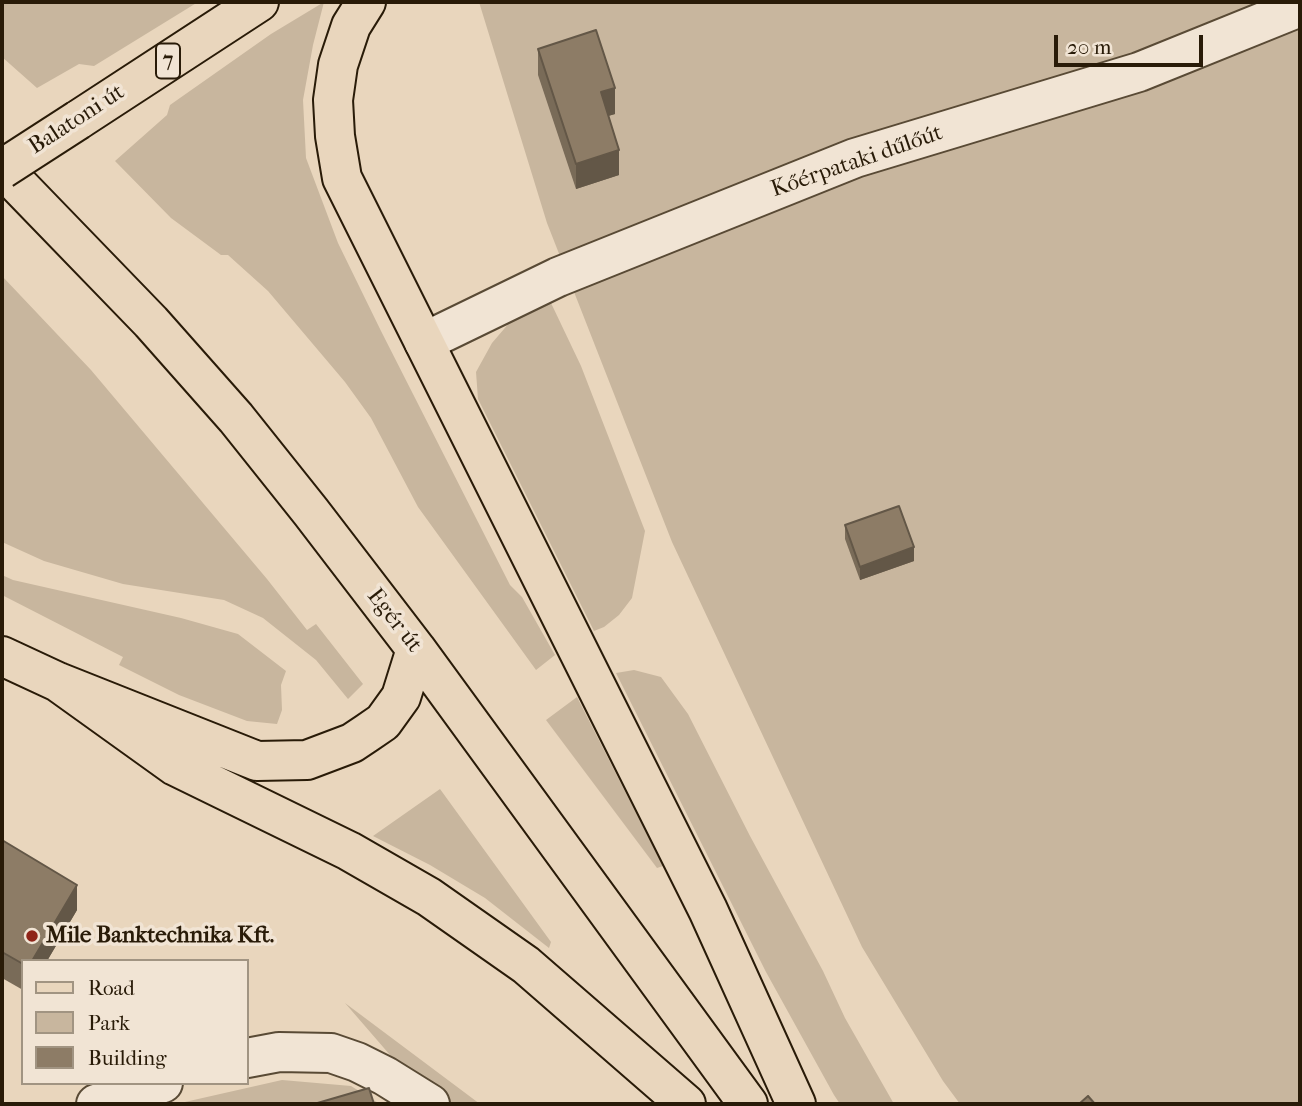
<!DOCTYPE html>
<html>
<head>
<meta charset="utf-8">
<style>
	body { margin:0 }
	#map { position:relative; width:1302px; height:1106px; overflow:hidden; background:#e9d6bd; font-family:"IM FELL French Canon",serif }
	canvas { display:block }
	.frame { position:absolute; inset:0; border:4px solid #291b08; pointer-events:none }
	.legend { position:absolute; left:21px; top:959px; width:228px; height:126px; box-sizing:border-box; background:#f1e4d4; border:2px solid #a19482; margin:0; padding:9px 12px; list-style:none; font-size:21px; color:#291b08 }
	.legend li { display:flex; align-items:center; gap:14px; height:35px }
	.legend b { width:35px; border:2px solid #a19482 }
	.scale { position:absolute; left:1054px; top:35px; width:149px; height:32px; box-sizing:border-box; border:4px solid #291b08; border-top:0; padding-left:9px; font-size:21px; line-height:24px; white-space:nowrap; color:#291b08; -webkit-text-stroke:5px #f1e4d4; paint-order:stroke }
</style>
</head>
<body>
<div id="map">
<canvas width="1302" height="1106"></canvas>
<div class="frame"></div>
<ul class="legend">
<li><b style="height:9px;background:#e9d6bd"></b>Road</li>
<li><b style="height:19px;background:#c8b69e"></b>Park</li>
<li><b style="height:19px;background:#8d7c66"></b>Building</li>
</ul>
<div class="scale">20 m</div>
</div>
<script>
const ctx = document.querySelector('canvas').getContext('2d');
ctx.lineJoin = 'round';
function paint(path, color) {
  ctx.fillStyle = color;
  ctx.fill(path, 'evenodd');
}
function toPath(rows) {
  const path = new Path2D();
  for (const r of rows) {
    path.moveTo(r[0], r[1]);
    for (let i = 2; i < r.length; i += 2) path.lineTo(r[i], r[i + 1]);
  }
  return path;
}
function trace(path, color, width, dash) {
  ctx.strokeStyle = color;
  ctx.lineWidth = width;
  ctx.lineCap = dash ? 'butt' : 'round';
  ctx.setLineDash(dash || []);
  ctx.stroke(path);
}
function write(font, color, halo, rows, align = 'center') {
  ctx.font = font + ' "IM FELL French Canon",serif';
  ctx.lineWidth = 7;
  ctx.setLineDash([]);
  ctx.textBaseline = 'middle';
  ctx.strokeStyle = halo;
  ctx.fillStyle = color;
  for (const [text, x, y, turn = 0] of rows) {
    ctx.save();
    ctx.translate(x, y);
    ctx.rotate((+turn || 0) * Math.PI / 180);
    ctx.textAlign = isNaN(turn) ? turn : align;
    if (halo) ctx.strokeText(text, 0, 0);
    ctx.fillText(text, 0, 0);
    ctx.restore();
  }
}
paint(toPath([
	[2,2,198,2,94,66,79,64,37,88,2,57],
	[324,2,313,45,303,100,306,158,338,243,381,331,510,585,522,597,555,655,536,670,418,507,371,418,345,382,268,291,228,255,221,255,171,218,115,161,167,115,170,105,271,34],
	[479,2,1300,2,1300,1104,960,1104,943,1081,862,947,672,542,547,223],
	[2,276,91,370,267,579,307,630,316,624,363,684,348,699,316,660,263,618,224,600,123,584,44,561,2,542],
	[551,303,581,366,645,531,632,598,619,615,604,627,594,631,478,399,476,372,492,343,510,322],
	[2,575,13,580,181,618,238,634,286,671,281,685,282,710,277,724,247,721,179,695,119,665,123,657,2,595],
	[634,670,661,677,688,714,750,836,823,971,845,1018,894,1104,840,1104,834,1095,766,972,616,673],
	[577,697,663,866,657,868,546,720],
	[440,789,551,942,549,948,485,898,430,865,373,836],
	[345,1003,480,1104,452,1104,390,1055],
	[282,1080,351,1086,380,1104,176,1104]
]), '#c8b69e');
const street = toPath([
	[424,342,558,277,855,158,1139,72,1300,7],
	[247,1058,279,1052,331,1053,357,1062,385,1076,430,1104],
	[96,1104,163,1083]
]);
const primary = toPath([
	[366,2,351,26,338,65,333,100,335,136,342,178,708,910,796,1104],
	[78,120,259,2],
	[2,168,151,322,236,418,311,512,416,649,748,1104],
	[2,656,58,682,257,761,307,760,352,743,367,733,383,722,401,697,416,649],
	[58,682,175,766,349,851,429,897,526,965,686,1104]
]);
trace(street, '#594a35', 42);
trace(primary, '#291b08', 42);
trace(street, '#f1e4d4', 38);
trace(primary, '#e9d6bd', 38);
const primaryBridge = toPath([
	[2,169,78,120]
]);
trace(primaryBridge, '#291b08', 42, []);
trace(primaryBridge, '#e9d6bd', 38);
paint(toPath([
	[538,49,615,114,608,116,619,175,576,189,538,75],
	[845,525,914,561,860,580,845,539],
	[2,840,77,910,47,961,23,961,23,990,2,978]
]), '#796b58');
paint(toPath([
	[615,88,615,114,601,118,601,92],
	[619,150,619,175,576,189,576,164],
	[914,547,914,561,860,580,860,567],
	[77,885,77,910,47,961,32,961]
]), '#635747');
const building = toPath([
	[596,30,615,88,601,92,619,150,576,164,538,49,596,30],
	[899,506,914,547,860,567,845,525,899,506],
	[2,840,77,885,32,961,23,961,23,964,2,952,2,840],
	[369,1088,374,1104,314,1104,369,1088],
	[1088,1096,1095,1104,1079,1104,1088,1096]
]);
paint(building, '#8d7c66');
trace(building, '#635747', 2);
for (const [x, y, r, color] of [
	[32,936,7,"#8f2418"]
]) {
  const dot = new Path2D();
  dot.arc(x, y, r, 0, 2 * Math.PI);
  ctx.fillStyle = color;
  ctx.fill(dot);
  trace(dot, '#f1e4d4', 2.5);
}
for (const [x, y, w] of [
	[168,61,24]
]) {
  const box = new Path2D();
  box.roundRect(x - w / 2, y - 17.5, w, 35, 5);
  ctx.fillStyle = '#f1e4d4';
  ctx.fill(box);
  trace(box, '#291b08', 2);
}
write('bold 21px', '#291b08', null, [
	["7",168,61]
]);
write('23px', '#291b08', '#f1e4d4', [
	["Balatoni út",77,120,-33],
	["Kőérpataki dűlőút",857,162,-19],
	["Egér út",394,621,52]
]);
write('bold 23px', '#291b08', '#f1e4d4', [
	["Mile Banktechnika Kft.",46,936]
], 'left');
</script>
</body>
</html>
